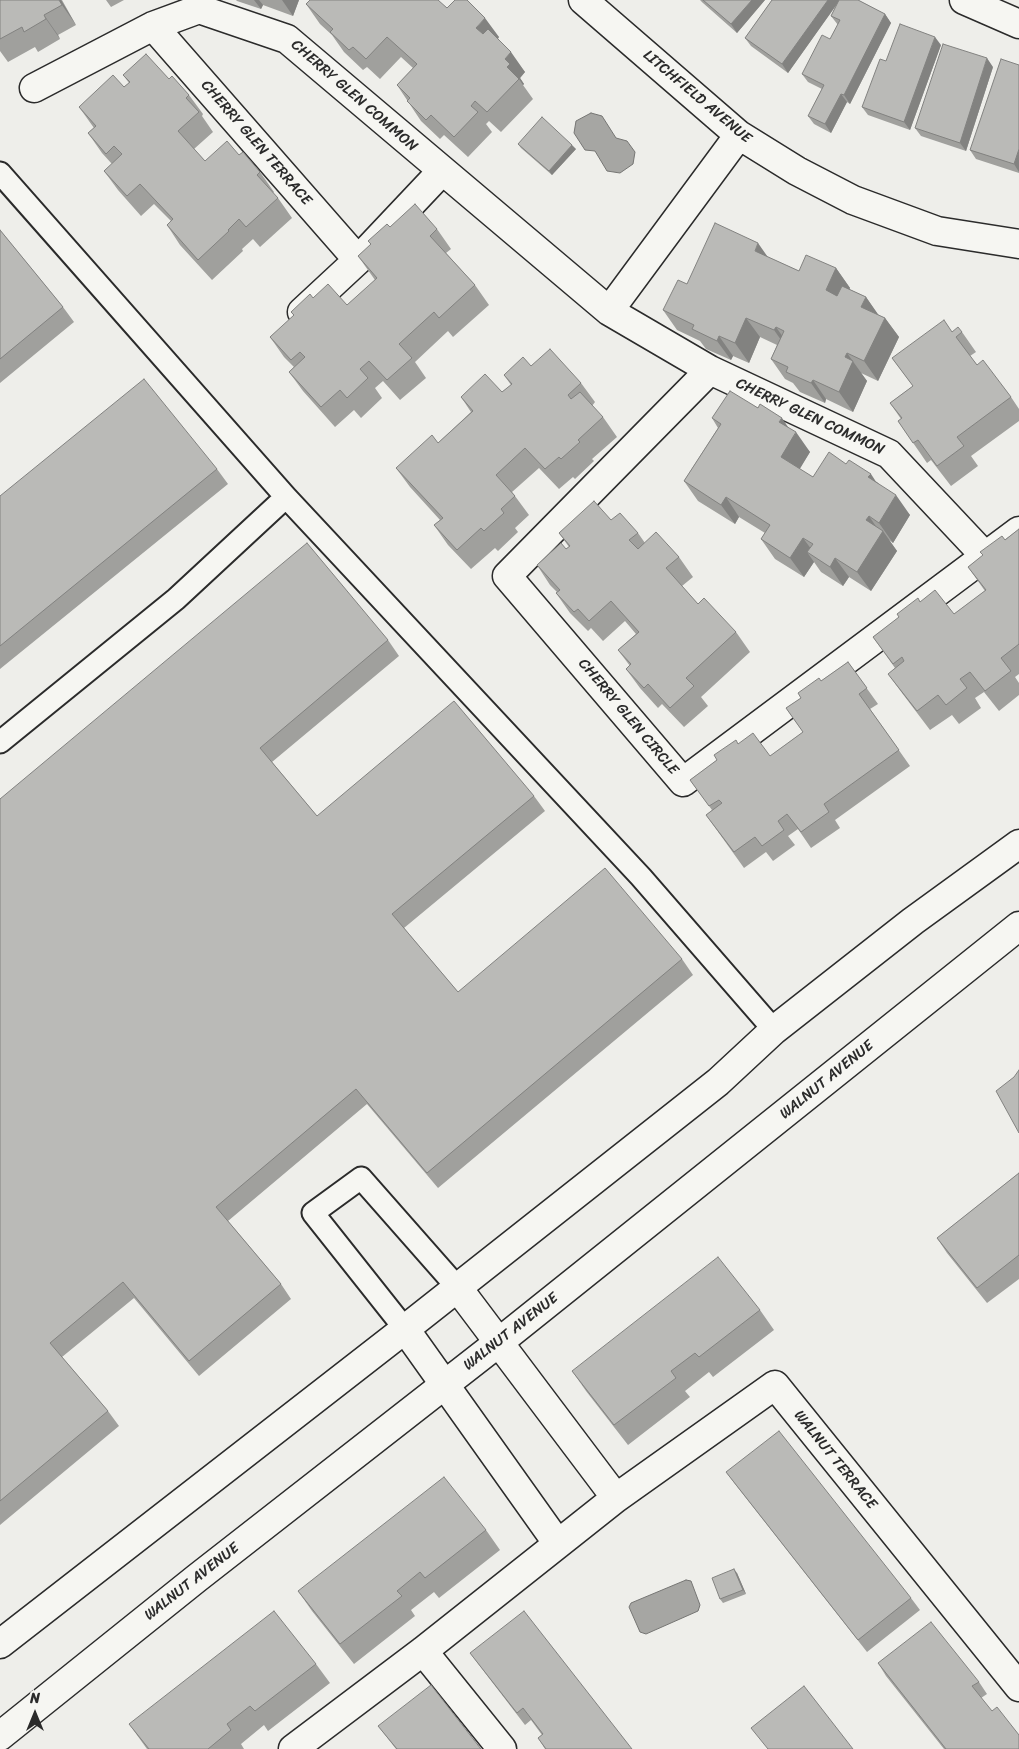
<!DOCTYPE html>
<html>
<head>
<meta charset="utf-8">
<style>
	body { margin:0 }
	#map { position:relative; width:1019px; height:1749px; overflow:hidden; background:#eeeeea; font-family:Sriracha,sans-serif }
	canvas { display:block }
	.north { position:absolute; left:10px; top:1689px; width:50px; height:50px; -webkit-text-stroke:4px #f6f6f2; paint-order:stroke; rotate:0deg; font-size:14px; font-weight:700; line-height:20px; text-align:center; color:#2b2b2b }
	.north::after { content:''; display:block; margin:auto; width:18px; height:22px; background:#2b2b2b; clip-path:polygon(50% 0,100% 100%,50% 72%,0 100%) }
</style>
</head>
<body>
<div id="map">
<canvas width="1019" height="1749"></canvas>
<div class="north">N</div>
</div>
<script>
const ctx = document.querySelector('canvas').getContext('2d');
ctx.lineJoin = 'round';
function paint(path, color) {
  ctx.fillStyle = color;
  ctx.fill(path, 'evenodd');
}
function toPath(rows) {
  const path = new Path2D();
  for (const r of rows) {
    path.moveTo(r[0], r[1]);
    for (let i = 2; i < r.length; i += 2) path.lineTo(r[i], r[i + 1]);
  }
  return path;
}
function trace(path, color, width, dash) {
  ctx.strokeStyle = color;
  ctx.lineWidth = width;
  ctx.lineCap = dash ? 'butt' : 'round';
  ctx.setLineDash(dash || []);
  ctx.stroke(path);
}
function write(font, color, halo, rows, align = 'center') {
  ctx.font = font + ' Sriracha,sans-serif';
  ctx.lineWidth = 4.5;
  ctx.setLineDash([]);
  ctx.textBaseline = 'middle';
  ctx.strokeStyle = halo;
  ctx.fillStyle = color;
  for (const [text, x, y, turn = 0] of rows) {
    ctx.save();
    ctx.translate(x, y);
    ctx.rotate((+turn || 0) * Math.PI / 180);
    ctx.textAlign = isNaN(turn) ? turn : align;
    if (halo) ctx.strokeText(text, 0, 0);
    ctx.fillText(text, 0, 0);
    ctx.restore();
  }
}
const water = toPath([
	[591,113,602,116,616,138,627,141,635,152,633,164,620,173,607,171,595,151,585,150,574,133,576,121,591,113],
	[686,1580,691,1581,700,1605,698,1611,646,1634,640,1632,629,1607,631,1603,686,1580]
]);
paint(water, '#a6a6a3');
trace(water, '#757573', 1);
const service = toPath([
	[0,173,286,497],
	[0,742,176,599,286,497,641,877,774,1030],
	[405,1329,313,1213,361,1178,457,1287]
]);
const minor = toPath([
	[583,0,739,135,797,171,853,200,937,231,1019,244],
	[964,0,1019,24],
	[153,26,358,260],
	[34,88,153,26,199,9,287,39,609,311,710,370,889,454,985,556],
	[609,311,739,135],
	[302,312,358,260,442,171],
	[710,370,507,576,683,782,1019,531],
	[457,1287,616,1498],
	[405,1329,558,1544],
	[423,1651,502,1749],
	[293,1749,423,1651,616,1498,775,1385,1019,1687]
]);
const secondary = toPath([
	[0,1644,405,1329,718,1082,774,1030,913,921,1019,844],
	[0,1736,197,1578,498,1343,1019,926]
]);
trace(service, '#2b2b2b', 25);
trace(minor, '#2b2b2b', 31);
trace(secondary, '#2b2b2b', 31);
trace(service, '#f6f6f2', 21);
trace(minor, '#f6f6f2', 28);
trace(secondary, '#f6f6f2', 28);
paint(toPath([
	[0,0,62,0,76,25,58,35,60,39,38,52,35,47,8,62,0,51],
	[106,0,124,0,111,7],
	[236,0,299,0,293,16,263,5,261,9,237,1],
	[700,0,765,0,737,33,703,3],
	[772,0,858,0,885,14,891,23,850,104,847,102,831,133,814,124,808,116,822,89,808,82,802,74,830,39,838,25,831,16,838,2,788,73,751,46,745,38],
	[306,4,447,8,499,37,498,39,525,72,520,78,524,84,523,85,533,99,501,132,489,121,486,124,492,132,468,157,444,135,440,139,421,121,397,85,413,68,401,57,380,79,367,67,363,70,344,52,332,35,320,24],
	[941,45,910,130,868,115,862,107,886,61],
	[1019,65,1019,173,976,159,970,150],
	[993,67,966,151,921,136,915,128],
	[123,75,169,79,189,95,203,114,202,116,213,132,194,149,205,161,239,155,260,172,274,192,273,193,278,198,292,218,260,247,253,239,242,249,243,251,212,280,180,245,167,225,171,221,154,204,141,216,118,190,104,171,112,164,102,153,88,133,94,128,79,107,124,87,129,83],
	[518,144,576,149,552,175,521,148],
	[390,227,437,229,451,249,446,253,475,285,489,305,453,337,448,331,415,362,426,378,400,400,383,381,375,388,382,398,361,418,354,410,335,427,303,391,289,372,294,367,284,357,270,337,294,316,291,312,313,298,347,305,375,280,358,256,371,245,368,241],
	[0,230,63,307,74,322,0,383],
	[768,257,799,271,836,268,850,288,849,289,866,297,878,315,885,318,899,337,878,381,861,373,867,381,853,412,826,399,825,403,800,392,793,383,785,379,771,359,777,345,760,337,749,363,733,356,731,360,706,349,700,341,677,330,663,310,687,284],
	[952,332,962,332,976,352,970,356,977,365,1011,397,1019,409,1019,421,971,456,978,466,951,486,931,460,927,463,898,421,901,419,890,403,913,386,892,358],
	[531,366,581,383,595,402,592,406,603,417,617,437,592,459,594,461,575,479,573,477,559,489,539,468,512,492,529,515,515,528,518,532,498,551,495,548,471,569,448,545,434,525,440,520,410,487,396,468,438,443,471,412,461,397,502,392,511,385,504,375],
	[712,418,788,428,810,452,799,469,813,477,846,464,877,482,910,515,893,543,889,540,897,551,871,591,849,577,843,586,821,572,814,562,804,577,775,559,761,539,765,533,739,517,735,524,698,501,684,481,718,428],
	[217,469,228,484,0,669,0,496],
	[611,520,638,533,645,543,679,557,693,577,682,586,698,604,736,632,750,652,701,697,708,706,684,727,662,704,658,708,640,688,626,669,630,666,618,650,636,634,625,621,603,641,591,628,588,631,570,613,556,593,557,592,550,585,537,565,569,547,559,533],
	[1019,529,1019,674,1015,677,1019,683,1019,695,999,711,984,692,975,698,981,708,959,724,952,715,930,730,902,693,888,674,895,668,873,637,920,602,954,614,985,591,968,567],
	[388,640,399,656,272,762,317,816,534,796,545,811,404,928,458,992,682,959,693,975,438,1188,367,1104,228,1221,281,1284,291,1299,199,1376,134,1298,62,1357,108,1411,119,1426,0,1525,0,799],
	[848,662,878,704,870,709,910,766,835,820,840,828,811,848,798,829,788,836,795,845,773,861,766,852,744,868,706,815,712,810,690,780,717,760,738,744,770,756,803,732,786,708,801,698,821,681],
	[1019,1173,1019,1279,987,1303,947,1253,937,1238],
	[760,1310,774,1330,713,1377,709,1372,685,1391,690,1397,628,1445,586,1391,572,1371],
	[726,1472,911,1598,920,1610,867,1652,735,1484],
	[486,1530,500,1550,439,1598,434,1592,411,1610,415,1616,354,1664,312,1611,298,1591],
	[737,1573,746,1594,723,1603,720,1599],
	[470,1653,632,1749,545,1749,538,1738,542,1735,531,1720,525,1725,479,1665],
	[878,1663,979,1682,987,1694,981,1698,1019,1749,944,1749,886,1676],
	[316,1664,330,1683,268,1731,264,1725,241,1744,244,1749,147,1749,129,1724],
	[378,1726,481,1749,396,1749]
]), '#a0a09d');
paint(toPath([
	[59,0,61,0,76,25,62,5],
	[254,0,259,0,263,5,261,9],
	[282,0,299,0,293,16],
	[752,0,765,0,737,33,731,24],
	[828,0,840,0,788,73,782,64],
	[885,14,891,23,850,104,844,95],
	[44,15,58,35,60,39,46,19],
	[485,18,499,37,489,48,476,28],
	[935,37,941,45,910,130,904,122],
	[511,52,525,72,520,78,524,84,523,85,519,79,507,67,505,59],
	[987,58,993,67,966,151,960,143],
	[841,94,847,102,831,133,825,124],
	[572,145,576,149,552,175,549,171],
	[1019,149,1019,172,1014,164],
	[758,243,772,263,755,251],
	[836,268,850,288,840,310,826,290],
	[866,297,880,317,861,307],
	[746,318,760,337,749,363,735,343],
	[885,318,899,337,878,381,864,361],
	[776,327,790,347,788,350,774,330],
	[719,336,733,356,731,360,717,341],
	[847,353,867,381,853,412,839,392,845,357],
	[813,380,826,399,825,403,811,383],
	[782,418,794,436,796,432,810,452,795,477,781,457,779,422],
	[871,474,884,494,868,477],
	[896,495,910,515,893,543,879,523],
	[726,497,739,517,735,524,721,505],
	[869,516,881,534,883,531,897,551,871,591,857,572,866,520],
	[803,538,817,557,807,552,814,562,804,577,790,558],
	[835,558,849,577,843,586,830,567],
	[734,1569,737,1573,746,1594,743,1590]
]), '#828280');
const building = toPath([
	[0,0,59,0,62,5,44,15,46,19,24,32,22,27,0,39,0,0],
	[310,0,438,0,447,8,455,0,467,0,485,18,476,28,483,34,488,29,511,52,505,59,510,64,507,67,519,79,487,112,475,101,471,106,478,112,454,137,431,115,426,120,407,101,410,98,397,85,417,64,387,37,366,59,353,47,349,50,330,32,333,29,306,4,310,0],
	[703,0,752,0,731,24,703,0],
	[772,0,828,0,782,64,745,38,772,0],
	[839,0,858,0,885,14,844,95,841,94,825,124,808,116,824,85,802,74,822,35,830,39,840,20,831,16,839,0],
	[900,24,935,37,904,122,862,107,880,59,886,61,900,24],
	[943,44,987,58,960,143,915,128,943,44],
	[146,54,169,79,172,76,189,95,186,98,199,112,178,131,205,161,227,141,239,155,243,152,260,172,257,175,278,198,246,227,239,219,228,230,229,231,198,260,167,225,173,219,140,184,127,196,104,171,122,154,114,146,106,154,88,133,96,126,79,107,113,75,124,87,130,82,123,75,146,54],
	[1001,59,1019,65,1019,149,1014,164,970,150,1001,59],
	[542,117,572,145,549,171,518,144,542,117],
	[415,204,437,229,430,236,475,285,439,318,434,312,399,344,412,358,387,380,369,361,360,369,368,378,347,398,340,390,321,407,289,372,305,357,300,352,291,360,270,337,294,315,291,312,310,294,313,298,328,284,347,305,377,278,358,256,371,244,368,241,387,224,390,227,415,204],
	[715,223,758,243,755,251,799,271,806,255,836,268,826,290,837,296,842,286,866,297,861,307,885,318,864,361,847,353,845,357,853,361,839,392,813,380,811,383,786,372,788,367,771,359,784,331,776,327,774,330,746,318,735,343,719,336,717,341,692,329,694,325,663,310,678,280,687,284,715,223],
	[0,230,63,307,0,359,0,230],
	[944,320,952,332,958,327,962,332,956,337,977,365,983,360,1011,397,957,437,964,446,937,466,918,440,913,443,898,421,902,418,890,403,913,386,892,358,944,320],
	[550,349,581,383,568,395,571,399,580,392,603,417,578,440,580,442,561,459,559,457,545,469,525,448,496,475,515,496,501,509,504,513,484,531,481,528,457,550,434,525,443,518,396,468,432,435,438,443,473,411,461,397,485,374,502,392,512,384,504,375,523,357,531,366,550,349],
	[144,379,217,469,0,646,0,496,144,379],
	[730,391,758,408,760,404,782,418,779,422,796,432,781,457,813,477,829,452,846,464,849,460,871,474,868,477,896,495,879,523,869,516,866,520,883,531,857,572,835,558,830,567,807,552,813,544,803,538,790,558,761,539,770,525,726,497,721,505,684,481,721,424,712,418,730,391],
	[594,501,611,520,620,513,638,533,629,540,638,549,656,532,679,557,666,568,698,604,704,598,736,632,686,678,694,686,670,708,648,684,644,688,626,669,631,664,618,650,639,632,611,601,589,621,578,609,574,612,556,593,560,590,537,565,561,543,566,549,570,546,559,533,594,501],
	[1019,529,1019,644,1001,658,1011,671,985,691,970,672,960,679,967,688,946,705,938,695,917,711,888,674,904,661,902,657,893,664,873,637,899,617,897,614,918,598,920,602,935,590,954,614,986,590,968,567,983,555,980,552,1002,536,1005,540,1019,529],
	[307,543,388,640,260,748,317,816,454,701,534,796,392,914,458,992,605,868,682,959,427,1173,356,1089,216,1207,281,1284,189,1361,123,1282,50,1343,108,1411,0,1501,0,799,307,543],
	[848,662,867,688,859,694,899,750,824,804,829,812,801,832,787,814,778,821,784,830,762,846,755,837,734,852,706,815,722,803,719,800,709,806,690,780,717,760,714,755,736,740,738,744,753,733,770,756,803,732,786,708,801,698,798,693,819,678,821,681,848,662],
	[1019,1070,1019,1133,996,1091,1014,1077,1019,1070],
	[1019,1173,1019,1255,977,1288,937,1238,1019,1173],
	[718,1257,760,1310,699,1357,695,1353,671,1371,676,1378,614,1425,572,1371,718,1257],
	[779,1431,911,1598,858,1640,726,1472,779,1431],
	[444,1477,486,1530,425,1578,420,1572,397,1591,402,1596,340,1644,298,1591,444,1477],
	[734,1569,743,1590,720,1599,712,1578,734,1569],
	[274,1611,316,1664,255,1711,250,1706,227,1724,231,1730,208,1749,149,1749,129,1724,274,1611],
	[524,1611,632,1749,546,1749,538,1738,543,1734,523,1708,517,1713,470,1653,524,1611],
	[931,1622,979,1682,972,1686,992,1711,997,1707,1019,1735,1019,1749,946,1749,878,1663,931,1622],
	[431,1685,481,1749,397,1749,378,1726,431,1685],
	[804,1686,853,1749,768,1749,751,1728,804,1686]
]);
paint(building, '#babab7');
trace(building, '#828280', 1);
write('15px', '#2b2b2b', '#f6f6f2', [
	["CHERRY GLEN COMMON",354,96,41],
	["LITCHFIELD AVENUE",697,97,40],
	["CHERRY GLEN TERRACE",256,143,49],
	["CHERRY GLEN COMMON",810,417,25],
	["CHERRY GLEN CIRCLE",628,717,50],
	["WALNUT AVENUE",827,1080,-39],
	["WALNUT AVENUE",511,1332,-38],
	["WALNUT TERRACE",835,1460,51],
	["WALNUT AVENUE",192,1582,-38]
]);
</script>
</body>
</html>
